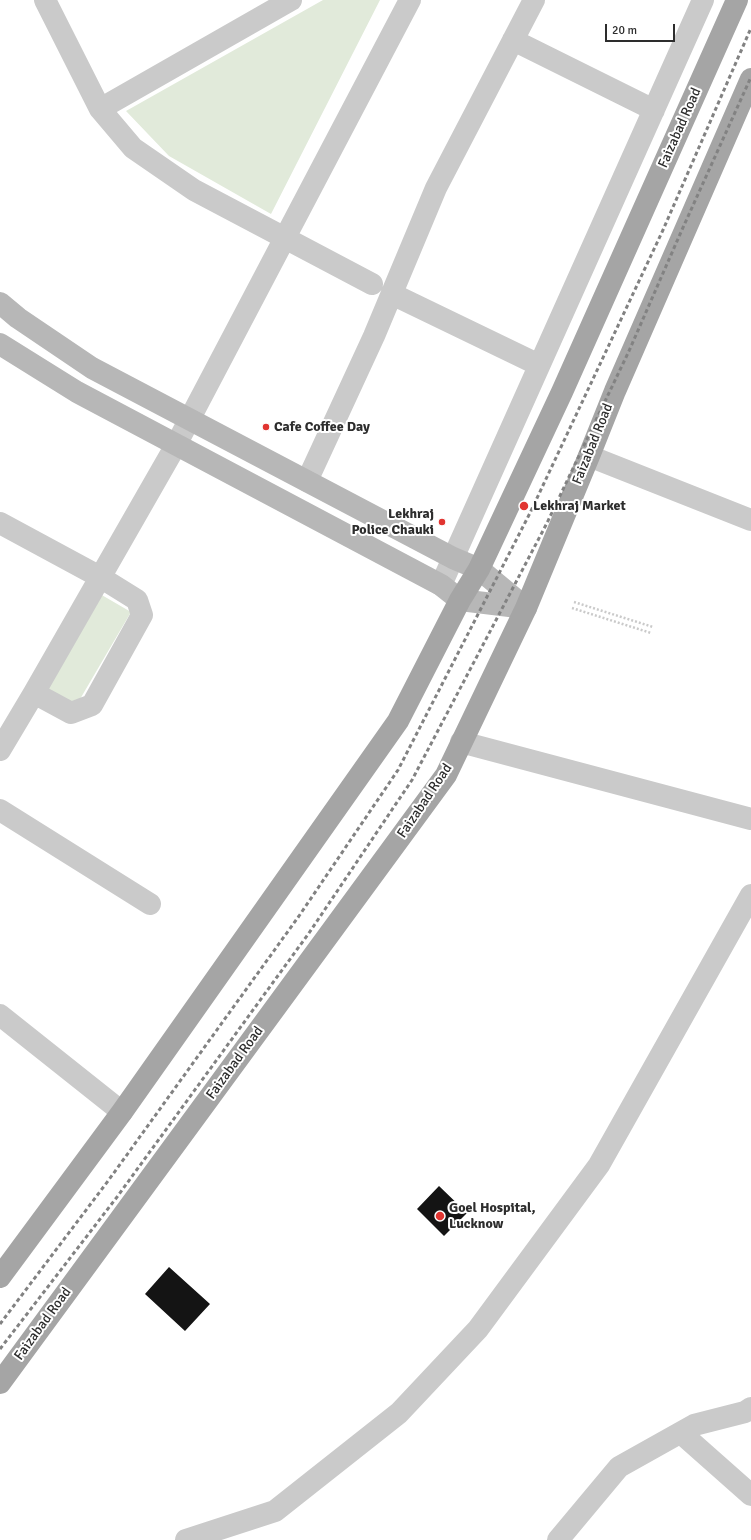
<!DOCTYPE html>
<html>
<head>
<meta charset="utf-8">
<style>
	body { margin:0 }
	#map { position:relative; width:751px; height:1540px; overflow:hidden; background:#fff; font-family:Signika,sans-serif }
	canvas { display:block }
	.scale { position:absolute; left:605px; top:24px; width:70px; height:18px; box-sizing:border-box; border:2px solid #2d2d2d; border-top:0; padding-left:5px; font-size:12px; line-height:14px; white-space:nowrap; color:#2d2d2d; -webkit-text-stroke:3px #fff; paint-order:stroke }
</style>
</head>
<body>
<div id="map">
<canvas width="751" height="1540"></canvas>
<div class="scale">20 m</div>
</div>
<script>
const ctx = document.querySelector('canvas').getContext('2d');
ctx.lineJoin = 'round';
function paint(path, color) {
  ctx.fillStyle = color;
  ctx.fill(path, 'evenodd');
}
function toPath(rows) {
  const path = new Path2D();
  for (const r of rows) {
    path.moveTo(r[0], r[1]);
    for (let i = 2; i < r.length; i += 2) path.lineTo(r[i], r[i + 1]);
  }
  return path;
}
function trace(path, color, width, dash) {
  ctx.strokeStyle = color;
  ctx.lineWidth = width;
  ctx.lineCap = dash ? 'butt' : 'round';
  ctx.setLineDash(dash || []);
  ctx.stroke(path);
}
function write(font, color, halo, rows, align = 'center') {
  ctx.font = font + ' Signika,sans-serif';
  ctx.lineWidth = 4;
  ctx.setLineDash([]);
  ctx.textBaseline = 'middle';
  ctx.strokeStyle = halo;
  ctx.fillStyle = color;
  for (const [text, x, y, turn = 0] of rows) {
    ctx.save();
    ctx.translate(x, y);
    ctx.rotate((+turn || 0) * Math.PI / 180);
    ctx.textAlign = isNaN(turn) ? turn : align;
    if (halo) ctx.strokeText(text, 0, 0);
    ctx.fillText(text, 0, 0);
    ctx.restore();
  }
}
paint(toPath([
	[323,0,380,0,271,214,169,156,126,111],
	[100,594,131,612,76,706,44,687]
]), '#e1eada');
paint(toPath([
	[439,1186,467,1213,444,1236,417,1209],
	[169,1267,210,1304,185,1331,145,1294]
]), '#141414');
trace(toPath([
	[574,602,653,627],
	[572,608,651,633]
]), '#cacaca', 2.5, [2, 2]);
trace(toPath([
	[45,0,100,109,133,148,194,190,372,284],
	[513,40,654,110],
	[100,109,291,0],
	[392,294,539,365],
	[589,456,751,520],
	[307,481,374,336,436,188,534,0],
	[0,523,100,577,137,600,142,615,92,705,71,713,34,693],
	[441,585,703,0],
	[461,742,751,819],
	[0,750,34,693,176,445,410,0],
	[0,810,150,904],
	[0,1015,122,1112],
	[681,1433,751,1495],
	[186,1540,275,1511,399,1413,478,1329,599,1165,751,895],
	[558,1540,619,1467,694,1425,745,1412,751,1408]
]), '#cacaca', 22);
trace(toPath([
	[0,303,18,318,92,368,453,558,479,569,526,608],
	[0,344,77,392,441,585,460,600,526,608]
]), '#b7b7b7', 22);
trace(toPath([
	[0,1277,122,1112,398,721,460,600,479,569,562,392,737,0],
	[0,1383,446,775,526,608,589,456,615,391,751,79]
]), '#a5a5a5', 22);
trace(toPath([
	[0,1324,108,1181,299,916,398,770,530,513,663,230,751,28],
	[0,1349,117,1197,309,933,412,780,547,523,629,351,681,232,751,77]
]), '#828282', 3, [4, 3]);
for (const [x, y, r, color] of [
	[266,427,4,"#e13531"],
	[524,506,5,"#e13531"],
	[442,522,4,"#e13531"],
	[440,1216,5,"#e13531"]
]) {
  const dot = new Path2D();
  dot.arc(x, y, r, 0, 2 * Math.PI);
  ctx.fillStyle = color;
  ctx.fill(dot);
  trace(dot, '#fff', 1.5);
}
write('14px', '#2d2d2d', '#fff', [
	["Faizabad Road",680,128,-66],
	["Faizabad Road",593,444,-68],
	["Faizabad Road",425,801,-56],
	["Faizabad Road",235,1063,-54],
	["Faizabad Road",43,1324,-54]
]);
write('bold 14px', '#2d2d2d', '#fff', [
	["Cafe Coffee Day",274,427],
	["Lekhraj Market",533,506],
	["Lekhraj",434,514,"right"],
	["Police Chauki",434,530,"right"],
	["Goel Hospital,",449,1208],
	["Lucknow",449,1224]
], 'left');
</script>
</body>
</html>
